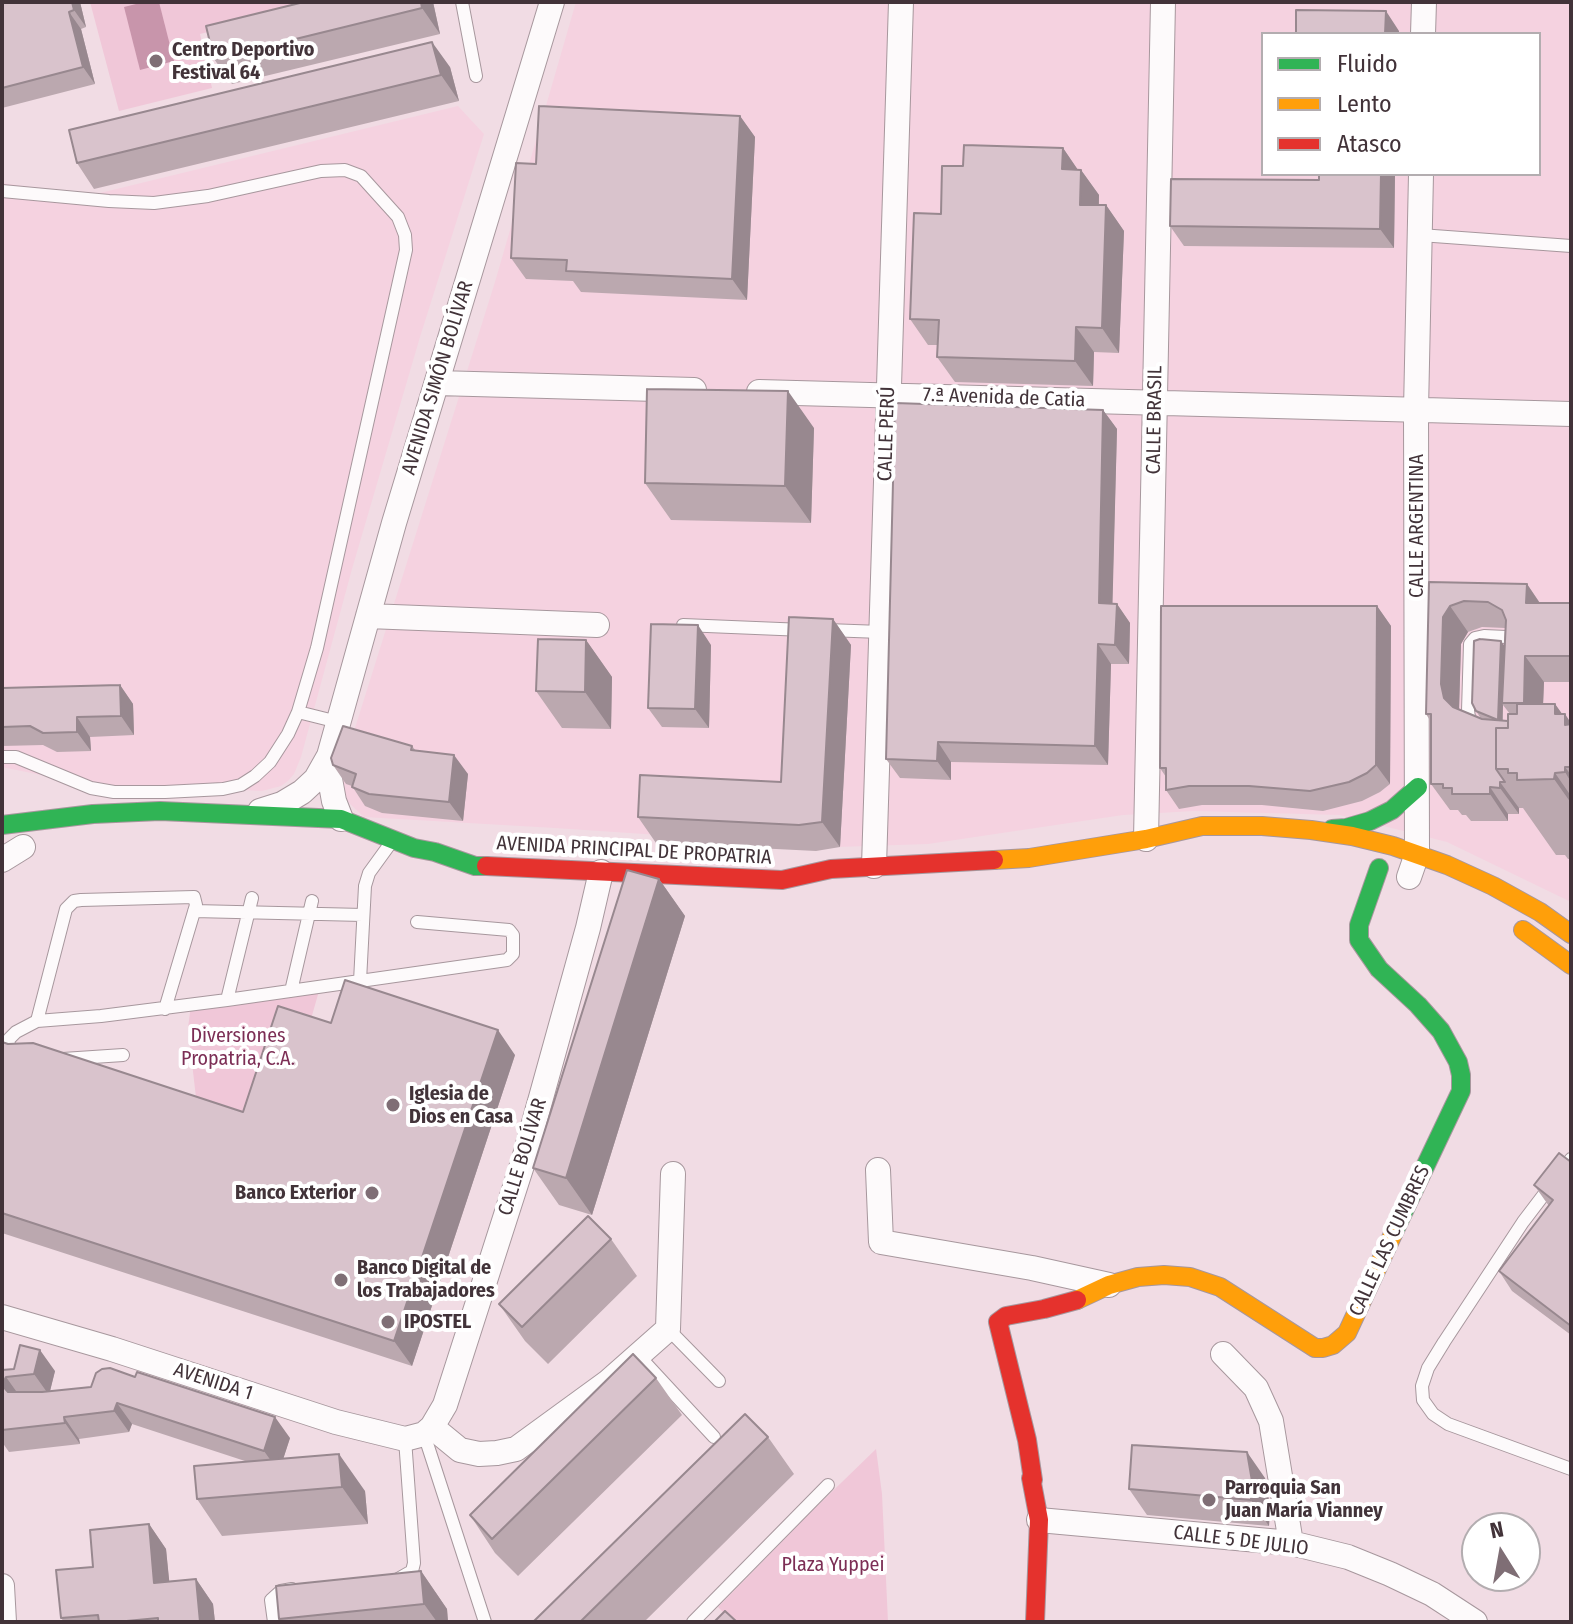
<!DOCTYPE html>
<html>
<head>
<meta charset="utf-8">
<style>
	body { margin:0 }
	#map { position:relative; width:1573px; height:1624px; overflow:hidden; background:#f1dce4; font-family:"Fira Sans Condensed",sans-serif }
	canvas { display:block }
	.frame { position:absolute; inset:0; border:4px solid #423339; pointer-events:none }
	.legend { position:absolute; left:1261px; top:32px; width:280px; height:144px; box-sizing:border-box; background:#fff; border:2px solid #b3adb0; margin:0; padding:10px 14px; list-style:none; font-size:24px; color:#423339 }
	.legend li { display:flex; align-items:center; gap:16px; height:40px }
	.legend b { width:40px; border:2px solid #b3adb0 }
	.north { position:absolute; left:1461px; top:1512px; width:80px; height:80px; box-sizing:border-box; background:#fff; border:2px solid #b3adb0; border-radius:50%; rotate:349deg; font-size:22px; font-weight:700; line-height:32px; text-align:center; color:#423339 }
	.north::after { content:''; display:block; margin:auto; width:28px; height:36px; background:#7f6e75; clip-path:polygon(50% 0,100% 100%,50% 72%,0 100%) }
</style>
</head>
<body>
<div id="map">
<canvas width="1573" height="1624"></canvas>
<div class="frame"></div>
<ul class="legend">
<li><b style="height:10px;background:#30b455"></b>Fluido</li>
<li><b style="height:10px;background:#ff9f0a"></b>Lento</li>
<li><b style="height:10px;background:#e5322d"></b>Atasco</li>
</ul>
<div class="north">N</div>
</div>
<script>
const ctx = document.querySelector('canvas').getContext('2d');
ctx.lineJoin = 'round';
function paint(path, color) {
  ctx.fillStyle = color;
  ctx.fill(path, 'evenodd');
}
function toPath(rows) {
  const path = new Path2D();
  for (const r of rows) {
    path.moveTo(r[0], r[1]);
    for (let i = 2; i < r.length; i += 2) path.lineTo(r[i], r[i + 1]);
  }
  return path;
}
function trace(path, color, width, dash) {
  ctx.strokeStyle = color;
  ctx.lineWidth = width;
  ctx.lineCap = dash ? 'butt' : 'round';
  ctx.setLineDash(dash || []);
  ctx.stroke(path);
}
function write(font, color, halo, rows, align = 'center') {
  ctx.font = font + ' "Fira Sans Condensed",sans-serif';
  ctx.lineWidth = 8;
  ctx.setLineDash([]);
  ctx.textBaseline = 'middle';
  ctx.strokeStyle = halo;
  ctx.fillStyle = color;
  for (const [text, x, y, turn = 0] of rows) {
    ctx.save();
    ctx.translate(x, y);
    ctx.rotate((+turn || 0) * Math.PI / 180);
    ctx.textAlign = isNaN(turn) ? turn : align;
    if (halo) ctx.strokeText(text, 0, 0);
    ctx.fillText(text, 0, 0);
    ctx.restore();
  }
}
paint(toPath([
	[576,2,1571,2,1571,902,1447,842,1340,815,1194,811,1123,815,928,844,837,847,555,828,364,817,348,802,339,779,495,282],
	[1263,34,1539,34,1539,174,1263,174],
	[458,106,484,134,420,337,352,569,301,757,294,774,288,781,281,786,262,791,204,788,114,790,2,767,2,183,65,192,100,193]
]), '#f5d2e0');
paint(toPath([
	[90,2,298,2,299,9,200,34,212,88,119,111],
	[321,984,307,1033,259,1134,198,1115,188,1028,191,1005],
	[876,1449,882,1494,888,1622,733,1622,718,1607,808,1515]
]), '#f0c7d8');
paint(toPath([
	[144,2,159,2,174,61,140,70,124,7]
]), '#c895ab');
const lane = toPath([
	[462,2,476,76],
	[2,191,109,201,154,203,208,196,321,171,345,170,361,176,398,217,405,235,406,250,317,648,298,712,288,734,270,762,255,776,241,785,223,789,165,792,114,792,91,788,16,757,2,757],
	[1420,235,1571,246],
	[683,625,804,630],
	[827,630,881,632],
	[298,712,338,722],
	[1474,725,1469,717,1468,711,1470,644,1475,638,1484,636,1506,637,1513,641,1514,645],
	[194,911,363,915],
	[360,981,365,886,369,873,390,844],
	[291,991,312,901],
	[227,1000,252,898],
	[37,1021,66,909,74,901,81,900,194,897,196,905,165,1009],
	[17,1056,8,1049,9,1039,16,1032,37,1021,101,1016,227,1000,507,960,513,954,513,935,509,930,417,922],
	[63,1059,123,1055],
	[1571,1159,1523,1222,1444,1342,1428,1368,1422,1386,1423,1400,1433,1414,1448,1424,1571,1469],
	[668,1329,719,1381],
	[639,1356,714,1437],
	[424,1434,485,1622],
	[398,1579,412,1571,414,1563,405,1439],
	[274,1622,271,1600,281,1591,292,1589],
	[693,1622,828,1485]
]);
const street = toPath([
	[1423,34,1424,2],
	[437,383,694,390],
	[759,392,1571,414],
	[368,616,597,625],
	[329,756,330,779,334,801,341,819],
	[260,811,282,804,302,792,316,779,329,756,394,523,552,2],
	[1146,839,1163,2],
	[2,860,23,847],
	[874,866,901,2],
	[1409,877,1417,854,1416,410,1421,174],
	[878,1170,881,1242,1032,1268,1109,1285],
	[2,1317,112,1349,336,1422,405,1439,424,1434,432,1427,445,1405,524,1159,588,928,601,872],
	[1223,1354,1256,1388,1271,1421,1291,1543],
	[432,1427,460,1450,479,1454,497,1453,516,1449,608,1382,668,1329,673,1174],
	[1039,1520,1291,1543,1348,1557,1390,1574,1432,1594,1475,1622],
	[2,1586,4,1622]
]);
const fast = toPath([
	[2,825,93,814,160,811,341,819,414,848,435,852,475,866,486,866],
	[1332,829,1346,828,1370,821,1392,810,1418,787],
	[1379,868,1359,925,1359,940,1379,969,1418,1005,1441,1031,1458,1062,1461,1075,1461,1091,1394,1232]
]);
const slow = toPath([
	[994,860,1029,858,1146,839,1202,826,1262,826,1311,830,1352,836,1393,846,1447,865,1493,886,1540,912,1571,934],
	[1523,930,1571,965],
	[1077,1300,1109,1285,1138,1277,1164,1275,1190,1277,1220,1287,1315,1348,1323,1348,1333,1345,1347,1333,1394,1232]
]);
const jam = toPath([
	[486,866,782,880,831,869,994,860],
	[1035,1622,1039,1520,1031,1478,1033,1480,1027,1440,998,1322,1006,1316,1044,1309,1077,1300]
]);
trace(lane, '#a7979d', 14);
trace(street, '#a7979d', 26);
trace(fast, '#a7979d', 20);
trace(slow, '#a7979d', 20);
trace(jam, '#a7979d', 20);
trace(lane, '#fdfafb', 12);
trace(street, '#fdfafb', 24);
trace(fast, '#30b455', 18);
trace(slow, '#ff9f0a', 18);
trace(jam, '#e5322d', 18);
paint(toPath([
	[2,2,80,2,86,27,81,29,95,84,2,108],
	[304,2,433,2,440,34,232,84,214,59],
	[450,67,459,101,94,189,77,163],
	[740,116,755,137,747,300,581,292,573,281,526,279,511,258,536,164],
	[1063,148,1078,170,1081,170,1099,195,1099,205,1106,205,1124,231,1119,353,1094,352,1093,386,955,382,937,357,938,345,928,345,910,319,963,166],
	[1319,174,1395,174,1394,248,1184,246,1170,226,1319,180],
	[1103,410,1117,429,1112,604,1117,604,1130,623,1129,664,1111,664,1108,765,951,762,951,780,900,778,886,759],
	[814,428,811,523,671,520,645,483],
	[1429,582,1527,584,1540,603,1571,603,1571,682,1544,682,1543,704,1555,704,1562,714,1571,723,1571,859,1568,859,1565,855,1556,855,1523,808,1519,808,1519,814,1508,814,1508,821,1471,821,1466,815,1462,815,1458,810,1450,810,1431,784,1431,722,1426,714],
	[1482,627,1505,628,1504,645,1476,711,1480,717,1484,719,1459,709,1461,644,1468,632],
	[1503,705,1510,714,1508,721,1503,720],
	[1377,606,1391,626,1390,784,1380,792,1362,801,1323,811,1262,805,1202,805,1179,809,1166,790,1166,777,1160,768],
	[833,619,851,645,840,847,816,851,656,843,638,817,781,782],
	[586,640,612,677,611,729,562,728,536,691],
	[711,645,709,728,662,727,648,708],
	[120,685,133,704,134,735,90,737,91,751,57,752,43,745,2,746,2,688],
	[412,746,416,751,468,774,463,821,382,813,365,806,352,786,346,784,333,765],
	[659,879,685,916,592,1215,559,1205,533,1168],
	[331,1023,515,1055,412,1366,2,1233,2,1042,243,1112],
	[1571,1162,1571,1335,1512,1291,1499,1271,1549,1206,1534,1185],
	[611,1239,637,1276,548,1364,525,1341,499,1304],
	[14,1369,55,1371,50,1391,91,1387,290,1438,283,1459,365,1491,368,1524,222,1536,197,1499,248,1462,132,1424,129,1432,79,1439,80,1444,9,1452,2,1442,2,1370],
	[656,1378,682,1415,518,1576,495,1553,470,1515],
	[768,1437,794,1474,644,1622,533,1622],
	[1265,1478,1270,1507,1269,1526,1147,1515,1129,1489],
	[149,1524,166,1549,169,1581,196,1579,213,1604,215,1622,64,1622,61,1618,93,1567],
	[421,1571,447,1609,448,1622,282,1622,279,1619]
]), '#bba8af');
paint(toPath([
	[72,2,80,2,86,27,74,10],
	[421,2,433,2,440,34,422,8],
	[1386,11,1399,31,1399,34,1385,34],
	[69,12,81,29,95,84,83,67],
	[432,42,450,67,459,101,441,75],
	[740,116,755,137,747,300,732,279],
	[1063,148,1080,173,1062,169],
	[1081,170,1099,195,1098,230,1080,205],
	[1381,174,1395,174,1394,248,1380,229],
	[1106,205,1124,231,1119,353,1102,328],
	[1076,327,1094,352,1093,386,1075,361],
	[788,391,814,428,811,523,785,486],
	[1103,410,1117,429,1112,623,1099,603],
	[1527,584,1545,611,1526,603],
	[1117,604,1130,623,1129,664,1115,645],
	[1377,606,1391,626,1390,784,1376,765],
	[1450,606,1468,632,1461,644,1459,711,1463,724,1444,698,1441,684,1443,617],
	[833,619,851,645,840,847,822,822],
	[698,625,711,645,709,728,695,709],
	[586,640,612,677,611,729,585,692],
	[1501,641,1506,648,1502,703,1503,705,1502,727,1498,720],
	[1098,644,1111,664,1108,765,1095,746],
	[1525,656,1544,682,1542,730,1524,703],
	[120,685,133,704,134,735,121,716],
	[1555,704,1565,718,1565,714,1571,723,1571,737,1555,714],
	[77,717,90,737,91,751,77,732],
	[938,742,951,762,951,780,937,761],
	[454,755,468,774,463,821,449,802],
	[1565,767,1571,775,1571,782,1565,772],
	[1555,773,1571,796,1571,803,1554,779],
	[1500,782,1519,808,1519,814,1500,788],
	[1490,787,1508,814,1508,821,1490,794],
	[659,879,685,916,592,1215,566,1178],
	[498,1030,515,1055,412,1366,394,1341],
	[40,1350,55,1371,49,1395,34,1374],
	[6,1377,21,1398,17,1406,2,1385],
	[117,1403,132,1424,129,1432,114,1411],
	[64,1417,79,1439,80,1444,65,1423],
	[275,1417,290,1438,279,1472,264,1451],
	[1247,1452,1265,1478,1270,1507,1269,1526,1251,1500],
	[339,1454,365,1491,368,1524,342,1487],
	[149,1524,166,1549,172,1608,154,1583],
	[421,1571,447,1609,448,1622,437,1622,424,1604],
	[196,1579,213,1604,215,1622,200,1622]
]), '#98888f');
const building = toPath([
	[2,2,72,2,74,10,69,12,83,67,2,88,2,2],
	[304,2,421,2,422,8,214,59,206,26,304,2],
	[1296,10,1386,11,1385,34,1296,34,1296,10],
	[432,42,441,75,77,163,69,130,432,42],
	[539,106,740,116,732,279,566,271,567,260,511,258,516,163,536,164,539,106],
	[964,145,1063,148,1062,169,1081,170,1080,205,1106,205,1102,328,1076,327,1075,361,937,357,939,320,910,319,914,213,941,214,942,166,963,166,964,145],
	[1319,174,1381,174,1380,229,1170,226,1171,179,1319,180,1319,174],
	[647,389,788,391,785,486,645,483,647,389],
	[895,403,1103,410,1099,603,1117,604,1115,645,1098,644,1095,746,938,742,937,761,886,759,895,403],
	[1429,582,1527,584,1526,603,1571,603,1571,656,1525,656,1524,703,1502,703,1506,620,1502,610,1488,602,1464,601,1450,606,1443,617,1441,684,1444,698,1453,707,1482,719,1508,721,1508,728,1496,728,1496,769,1505,782,1500,782,1500,788,1490,787,1490,794,1452,794,1452,788,1443,788,1443,784,1431,784,1431,714,1426,714,1429,582],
	[1161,606,1377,606,1376,765,1367,773,1349,782,1310,791,1249,786,1189,786,1166,790,1166,768,1160,768,1161,606],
	[789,617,833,619,822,822,799,825,638,817,640,775,781,782,789,617],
	[651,624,698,625,695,709,648,708,651,624],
	[538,639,586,640,585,692,536,691,538,639],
	[1480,639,1501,641,1498,720,1476,711,1472,703,1474,641,1480,639],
	[120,685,121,716,77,717,77,732,43,733,30,726,2,727,2,688,120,685],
	[1517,704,1555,704,1555,714,1565,714,1565,725,1571,724,1571,767,1565,767,1565,772,1555,773,1554,779,1517,780,1517,773,1508,773,1508,769,1496,769,1496,728,1508,728,1508,714,1517,714,1517,704],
	[343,726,412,746,411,750,454,755,449,802,369,794,352,787,356,774,333,765,331,758,343,726],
	[627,870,659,879,566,1178,533,1168,627,870],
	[345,980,498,1030,394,1341,2,1213,2,1042,8,1044,33,1043,243,1112,278,1006,331,1023,345,980],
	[1559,1153,1571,1162,1571,1326,1499,1271,1553,1200,1534,1185,1559,1153],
	[588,1216,611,1239,522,1327,499,1304,588,1216],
	[20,1345,40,1350,34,1374,6,1377,2,1385,8,1392,42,1392,91,1387,96,1373,102,1369,110,1368,135,1377,137,1372,275,1417,264,1451,117,1403,114,1411,64,1417,65,1423,2,1430,2,1370,14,1369,20,1345],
	[633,1354,656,1378,492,1539,470,1515,633,1354],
	[745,1414,768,1437,580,1622,533,1622,745,1414],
	[1132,1445,1247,1452,1252,1481,1251,1500,1129,1489,1132,1445],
	[339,1454,342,1487,197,1499,194,1466,339,1454],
	[149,1524,154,1583,196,1579,200,1622,158,1622,158,1618,116,1622,99,1622,98,1615,61,1618,56,1570,93,1567,90,1530,149,1524],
	[421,1571,424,1604,279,1619,276,1586,421,1571],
	[725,1611,737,1622,714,1622,725,1611]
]);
paint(building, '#d9c3cc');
trace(building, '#98888f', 2);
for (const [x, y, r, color] of [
	[156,61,8,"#7f6e75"],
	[393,1105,8,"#7f6e75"],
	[372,1193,8,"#7f6e75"],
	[341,1280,8,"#7f6e75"],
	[388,1322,8,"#7f6e75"],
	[1209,1500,8,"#7f6e75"]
]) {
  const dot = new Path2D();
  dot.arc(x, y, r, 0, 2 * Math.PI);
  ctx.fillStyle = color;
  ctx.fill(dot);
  trace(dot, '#fff', 3);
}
write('bold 20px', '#423339', '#fff', [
	["Centro Deportivo",172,50],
	["Festival 64",172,73],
	["Iglesia de",409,1094],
	["Dios en Casa",409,1117],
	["Banco Exterior",356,1193,"right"],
	["Banco Digital de",357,1268],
	["los Trabajadores",357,1291],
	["IPOSTEL",404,1322],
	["Parroquia San",1225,1488],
	["Juan María Vianney",1225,1511]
], 'left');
write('20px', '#423339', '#fff', [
	["AVENIDA SIMÓN BOLÍVAR",438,378,-73],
	["7.ª Avenida de Catia",1004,398,2],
	["CALLE BRASIL",1155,420,-89],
	["CALLE PERÚ",887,434,-88],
	["CALLE ARGENTINA",1417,526,-90],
	["AVENIDA PRINCIPAL DE PROPATRIA",634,851,3],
	["CALLE BOLÍVAR",523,1157,-73],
	["CALLE LAS CUMBRES",1390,1241,-65],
	["AVENIDA 1",213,1382,18],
	["CALLE 5 DE JULIO",1241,1541,7]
]);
write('20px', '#7c2e55', '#fff', [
	["Diversiones",238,1036],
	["Propatria, C.A.",238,1059],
	["Plaza Yuppei",833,1565]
]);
</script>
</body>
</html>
